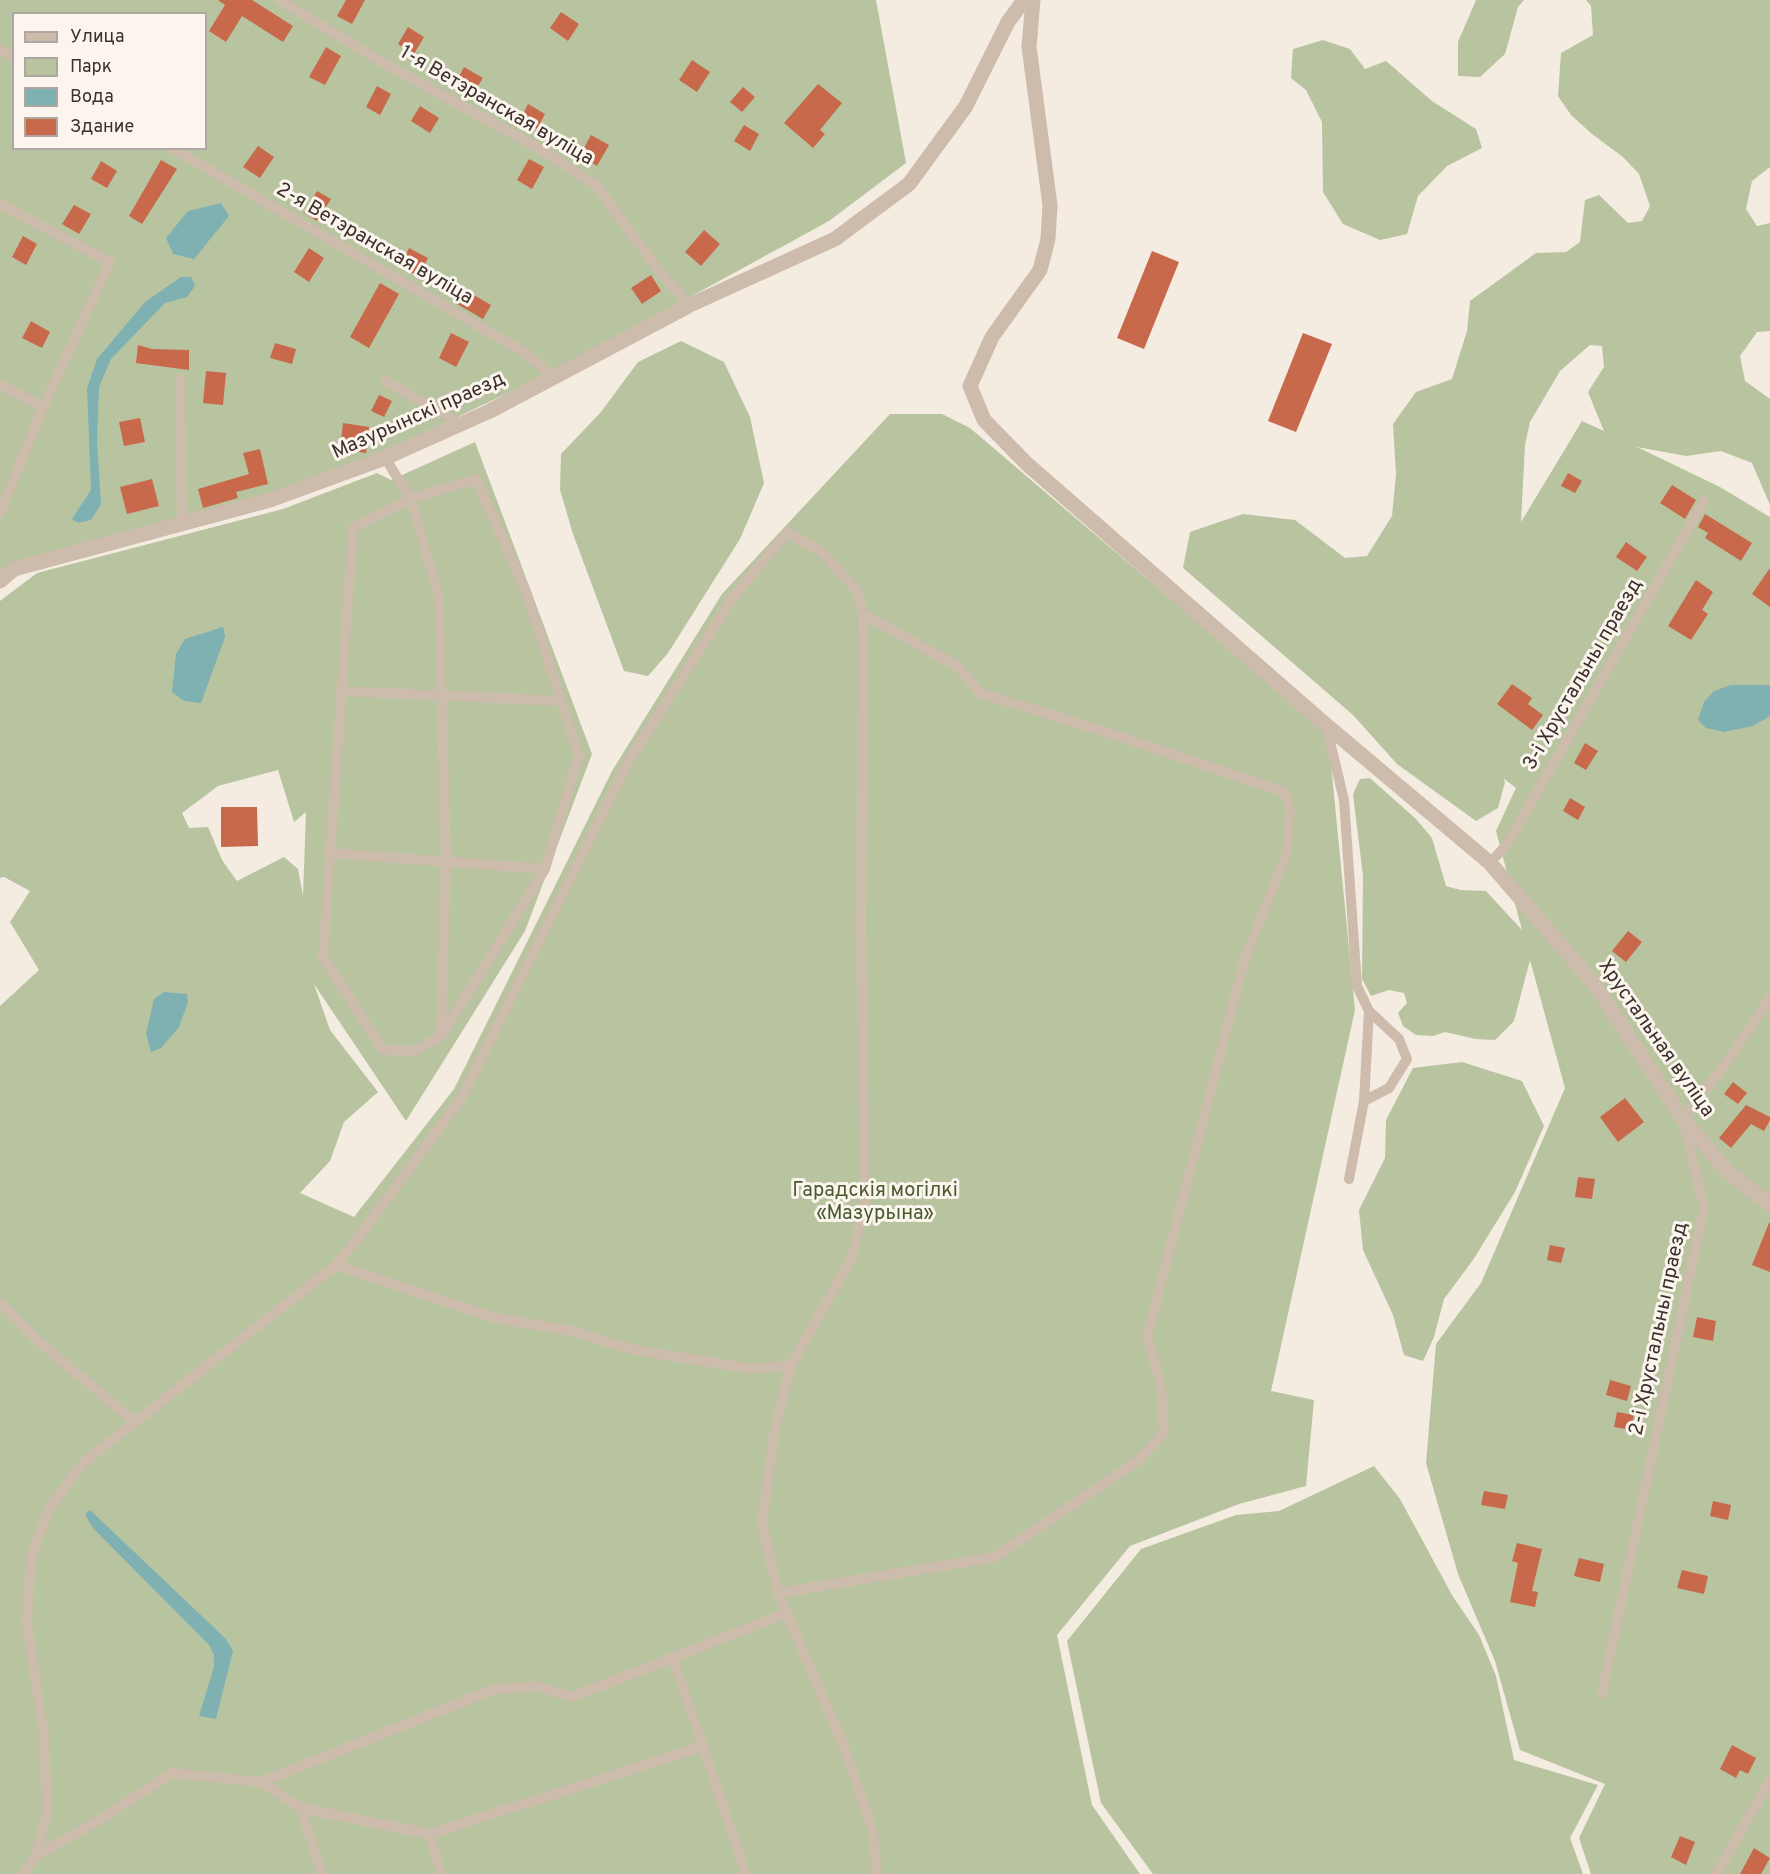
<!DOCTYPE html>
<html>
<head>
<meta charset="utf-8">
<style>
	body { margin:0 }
	#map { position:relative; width:1770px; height:1874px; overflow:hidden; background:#f4ebe1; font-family:Overpass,sans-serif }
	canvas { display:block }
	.legend { position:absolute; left:12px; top:12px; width:195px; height:138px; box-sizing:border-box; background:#fbf5ee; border:2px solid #aea6a0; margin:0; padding:8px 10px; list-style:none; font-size:18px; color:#3b302b }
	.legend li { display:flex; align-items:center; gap:12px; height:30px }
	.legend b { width:30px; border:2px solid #aea6a0 }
</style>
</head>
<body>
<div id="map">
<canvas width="1770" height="1874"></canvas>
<ul class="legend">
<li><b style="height:8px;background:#cdbbac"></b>Улица</li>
<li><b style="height:16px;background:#b8c4a0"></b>Парк</li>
<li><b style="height:16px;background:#7fb0b2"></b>Вода</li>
<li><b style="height:16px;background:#c8694b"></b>Здание</li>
</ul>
</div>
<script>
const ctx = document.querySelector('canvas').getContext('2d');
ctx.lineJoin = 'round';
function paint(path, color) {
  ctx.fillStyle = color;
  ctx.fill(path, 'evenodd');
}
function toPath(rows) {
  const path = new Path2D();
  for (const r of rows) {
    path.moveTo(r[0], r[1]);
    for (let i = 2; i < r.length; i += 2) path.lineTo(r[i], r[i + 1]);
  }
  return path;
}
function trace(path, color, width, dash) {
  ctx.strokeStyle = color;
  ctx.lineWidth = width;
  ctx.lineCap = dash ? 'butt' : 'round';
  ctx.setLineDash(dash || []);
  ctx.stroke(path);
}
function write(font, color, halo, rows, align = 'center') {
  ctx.font = font + ' Overpass,sans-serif';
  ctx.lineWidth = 6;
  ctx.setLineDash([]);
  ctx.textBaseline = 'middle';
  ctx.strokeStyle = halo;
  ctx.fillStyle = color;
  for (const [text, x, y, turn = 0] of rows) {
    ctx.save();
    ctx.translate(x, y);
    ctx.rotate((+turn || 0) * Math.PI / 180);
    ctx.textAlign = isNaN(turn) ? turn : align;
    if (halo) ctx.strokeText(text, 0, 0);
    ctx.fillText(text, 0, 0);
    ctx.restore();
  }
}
paint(toPath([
	[0,0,876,0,906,163,829,221,562,367,380,454,268,496,0,574],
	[14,14,206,14,206,148,14,148],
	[1476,0,1524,0,1518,7,1505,54,1480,77,1458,76,1458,42],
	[1586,0,1770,0,1770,167,1752,181,1746,209,1757,226,1770,223,1770,331,1757,332,1740,356,1745,381,1770,399,1770,505,1752,463,1721,451,1686,456,1637,447,1720,487,1770,517,1770,1874,1591,1874,1579,1838,1605,1784,1520,1750,1495,1661,1458,1574,1426,1463,1436,1344,1481,1283,1565,1088,1530,960,1514,1021,1495,1040,1476,1039,1445,1032,1433,1036,1416,1035,1403,1026,1398,1013,1407,1003,1404,993,1389,990,1371,996,1362,979,1363,876,1353,794,1360,779,1370,778,1416,819,1432,838,1446,886,1460,890,1486,891,1522,930,1496,831,1516,788,1503,778,1505,782,1498,808,1476,821,1397,764,1353,715,1183,568,1190,532,1243,514,1295,520,1345,558,1367,556,1392,516,1396,474,1393,424,1416,392,1452,379,1467,331,1470,301,1536,253,1566,252,1580,242,1585,200,1599,195,1628,223,1642,221,1650,206,1639,174,1623,157,1592,134,1571,115,1558,96,1561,53,1593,35,1591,6],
	[1590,345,1602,346,1604,367,1588,392,1604,431,1582,421,1521,522,1525,445,1530,422,1560,371],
	[1323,40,1350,49,1365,69,1386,61,1432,101,1476,129,1482,148,1447,166,1418,196,1407,234,1380,240,1343,224,1323,192,1322,122,1306,90,1291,78,1293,49],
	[681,341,724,362,750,417,764,483,740,539,668,653,648,676,624,671,573,534,560,490,561,454,601,412,638,362],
	[890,414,942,414,970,428,1328,733,1355,1010,1271,1391,1314,1400,1306,1486,1239,1504,1130,1546,1057,1635,1092,1805,1140,1874,0,1874,0,1006,39,970,10,922,30,891,4,877,0,878,0,601,37,573,283,509,377,473,391,480,475,442,592,754,525,931,406,1121,314,984,330,1030,378,1092,344,1122,330,1161,300,1193,354,1217,454,1089,612,771,722,594],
	[278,770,294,822,306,812,303,896,298,869,284,857,237,881,222,860,208,827,189,828,182,813,218,786],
	[1462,1062,1522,1081,1544,1126,1515,1192,1473,1260,1444,1299,1434,1337,1423,1361,1404,1355,1393,1315,1363,1250,1359,1210,1385,1158,1386,1120,1413,1068],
	[1374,1466,1400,1499,1452,1595,1479,1635,1496,1676,1514,1760,1598,1785,1570,1838,1583,1874,1153,1874,1101,1803,1067,1641,1141,1549,1236,1515,1279,1511]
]), '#b8c4a0');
paint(toPath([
	[221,203,229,216,194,259,173,254,166,238,188,211],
	[181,277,191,277,195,286,187,297,165,303,111,359,99,387,97,442,101,504,91,520,78,523,72,519,91,490,87,388,97,359,145,302],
	[223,627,225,637,201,703,184,701,172,692,176,654,185,639],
	[1731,685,1770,685,1770,716,1753,726,1724,732,1706,728,1698,720,1704,702,1714,691],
	[164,992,187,994,188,1002,179,1027,161,1048,151,1052,146,1034,154,999],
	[90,1510,226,1639,233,1651,216,1719,199,1716,214,1667,214,1655,209,1645,92,1527,85,1514]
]), '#7fb0b2');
paint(toPath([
	[218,0,252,0,293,26,283,42,242,16,226,42,209,31,225,5],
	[346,0,365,0,352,24,337,16],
	[561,12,579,24,568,41,550,28],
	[408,27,424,37,414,54,398,44],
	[326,47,341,56,325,85,309,77],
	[692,60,710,72,697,92,679,80],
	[464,67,483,78,473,94,455,84],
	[818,84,842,103,820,130,825,134,813,148,784,123],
	[377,86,391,94,380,115,366,107],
	[743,87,755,97,742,112,730,102],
	[528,104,545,114,537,129,520,120],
	[420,106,439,118,430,133,411,121],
	[744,125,759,134,750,151,734,141],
	[591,135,609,145,597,166,580,155],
	[258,146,274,157,260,178,243,167],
	[529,159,544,167,532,189,517,180],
	[161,160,177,169,142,224,129,216],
	[101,161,117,171,107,188,91,179],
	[317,191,331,199,317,221,304,213],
	[74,205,91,214,79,234,62,224],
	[704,230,720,244,701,266,685,252],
	[23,236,37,244,26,265,12,257],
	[309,248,324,258,309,282,294,272],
	[409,248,428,258,419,276,400,267],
	[1152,251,1179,262,1144,349,1117,338],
	[651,275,661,291,642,304,631,288],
	[380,283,399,294,369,348,350,337],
	[465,290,491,305,483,319,457,304],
	[31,321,50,332,42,348,22,338],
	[451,333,469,342,456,367,439,358],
	[1303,333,1332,344,1296,432,1268,421],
	[275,343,296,349,292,364,270,358],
	[138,345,152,349,189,350,189,370,136,363],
	[206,371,226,373,223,405,203,403],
	[379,395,392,401,384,417,371,411],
	[140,418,145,442,124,446,119,422],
	[343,423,369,427,366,453,340,449],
	[260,449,268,484,236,492,238,498,203,508,198,489,249,474,243,453],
	[1568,473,1582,481,1575,493,1561,486],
	[152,479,159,506,127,514,120,487],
	[1672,485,1696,500,1685,519,1660,503],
	[1705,514,1752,543,1741,561,1705,538,1708,533,1698,527],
	[1626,542,1647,557,1637,571,1616,557],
	[1770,568,1770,607,1752,594],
	[1696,580,1713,592,1702,610,1708,614,1691,640,1668,626],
	[1512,684,1532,698,1528,704,1543,715,1532,730,1497,704],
	[1585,743,1598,751,1586,770,1574,763],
	[1570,798,1585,807,1578,820,1563,811],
	[221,807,257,807,258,846,221,847],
	[1628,931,1642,942,1626,962,1612,951],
	[1733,1082,1747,1093,1738,1104,1724,1094],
	[1625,1098,1644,1122,1618,1142,1600,1117],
	[1746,1105,1770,1117,1770,1120,1764,1131,1751,1124,1731,1148,1719,1138],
	[1578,1177,1595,1179,1592,1199,1575,1197],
	[1769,1223,1770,1223,1770,1272,1752,1265],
	[1550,1245,1565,1248,1561,1263,1547,1260],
	[1697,1317,1716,1321,1713,1341,1693,1337],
	[1610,1380,1631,1386,1627,1401,1606,1395],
	[1617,1412,1634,1415,1631,1430,1614,1427],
	[1484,1491,1508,1495,1505,1509,1481,1505],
	[1713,1501,1731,1505,1728,1520,1710,1516],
	[1517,1543,1542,1549,1532,1591,1538,1592,1535,1607,1510,1602,1518,1563,1512,1561],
	[1579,1558,1604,1564,1600,1582,1574,1576],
	[1682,1570,1708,1576,1704,1594,1677,1588],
	[1732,1745,1756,1758,1748,1774,1740,1770,1736,1778,1720,1769],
	[1680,1836,1695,1842,1686,1865,1671,1857],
	[1754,1848,1770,1858,1761,1874,1740,1874]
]), '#c8694b');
trace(toPath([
	[279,0,387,65,533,145,596,185,662,275,690,305],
	[0,50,14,57],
	[172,148,527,354,555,378],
	[0,204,110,262,43,407,0,513],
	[180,378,182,523],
	[386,381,461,424],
	[0,385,43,407],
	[385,458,411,499,439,598,446,861,441,1035],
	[476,479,525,589,579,755,545,869,441,1036,415,1051,383,1050,323,957,353,528,411,499,476,479],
	[340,691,562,701],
	[1326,725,1344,800,1357,986,1369,1011,1399,1039,1407,1059,1389,1088,1364,1101,1349,1179],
	[329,853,545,869],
	[1490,863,1508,843,1704,501],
	[1364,1101,1369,1011],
	[336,1265,496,1318,572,1331,635,1350,752,1369,791,1365],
	[0,1303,37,1340,135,1422],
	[778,1593,995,1557,1139,1460,1164,1433,1161,1383,1147,1337,1245,958,1287,852,1290,810,1285,792,1116,735,980,693,957,666,863,614],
	[673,1659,746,1874],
	[1602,1693,1704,1208,1683,1119,1726,1063,1770,998],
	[261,1782,301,1808,322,1874],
	[301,1808,430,1834,704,1746],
	[430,1834,441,1874],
	[36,1856,101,1819,172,1773,261,1782,492,1690,536,1686,572,1697,787,1613],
	[23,1874,36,1856,47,1813,44,1735,27,1624,31,1557,49,1509,83,1463,336,1265,359,1237,462,1097,627,764,734,596,787,533,821,551,858,592,863,614,861,927,865,1208,851,1259,791,1365,774,1433,762,1524,778,1593,843,1744,873,1832,877,1874],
	[1716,1874,1770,1781]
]), '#cdbbac', 10);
trace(toPath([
	[1033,0,1029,47,1050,205,1048,239,1040,270,992,337,970,386,984,420,1027,464,1326,725,1490,863,1595,985,1683,1119,1728,1172,1770,1205],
	[0,581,14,569,270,500,385,458,490,411,690,305,835,239,909,184,966,106,1008,22,1024,0]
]), '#cdbbac', 15);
write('20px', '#3b302b', '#fbf5ee', [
	["1-я Ветэранская вуліца",496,107,30],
	["2-я Ветэранская вуліца",374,245,30],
	["Мазурынскі праезд",419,417,-24],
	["3-і Хрустальны праезд",1584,675,-60],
	["Хрустальная вуліца",1655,1039,55],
	["2-і Хрустальны праезд",1660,1329,-78]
]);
write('20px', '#4a5a2e', '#fbf5ee', [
	["Гарадскія могілкі",875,1192],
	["«Мазурына»",875,1215]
]);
</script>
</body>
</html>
